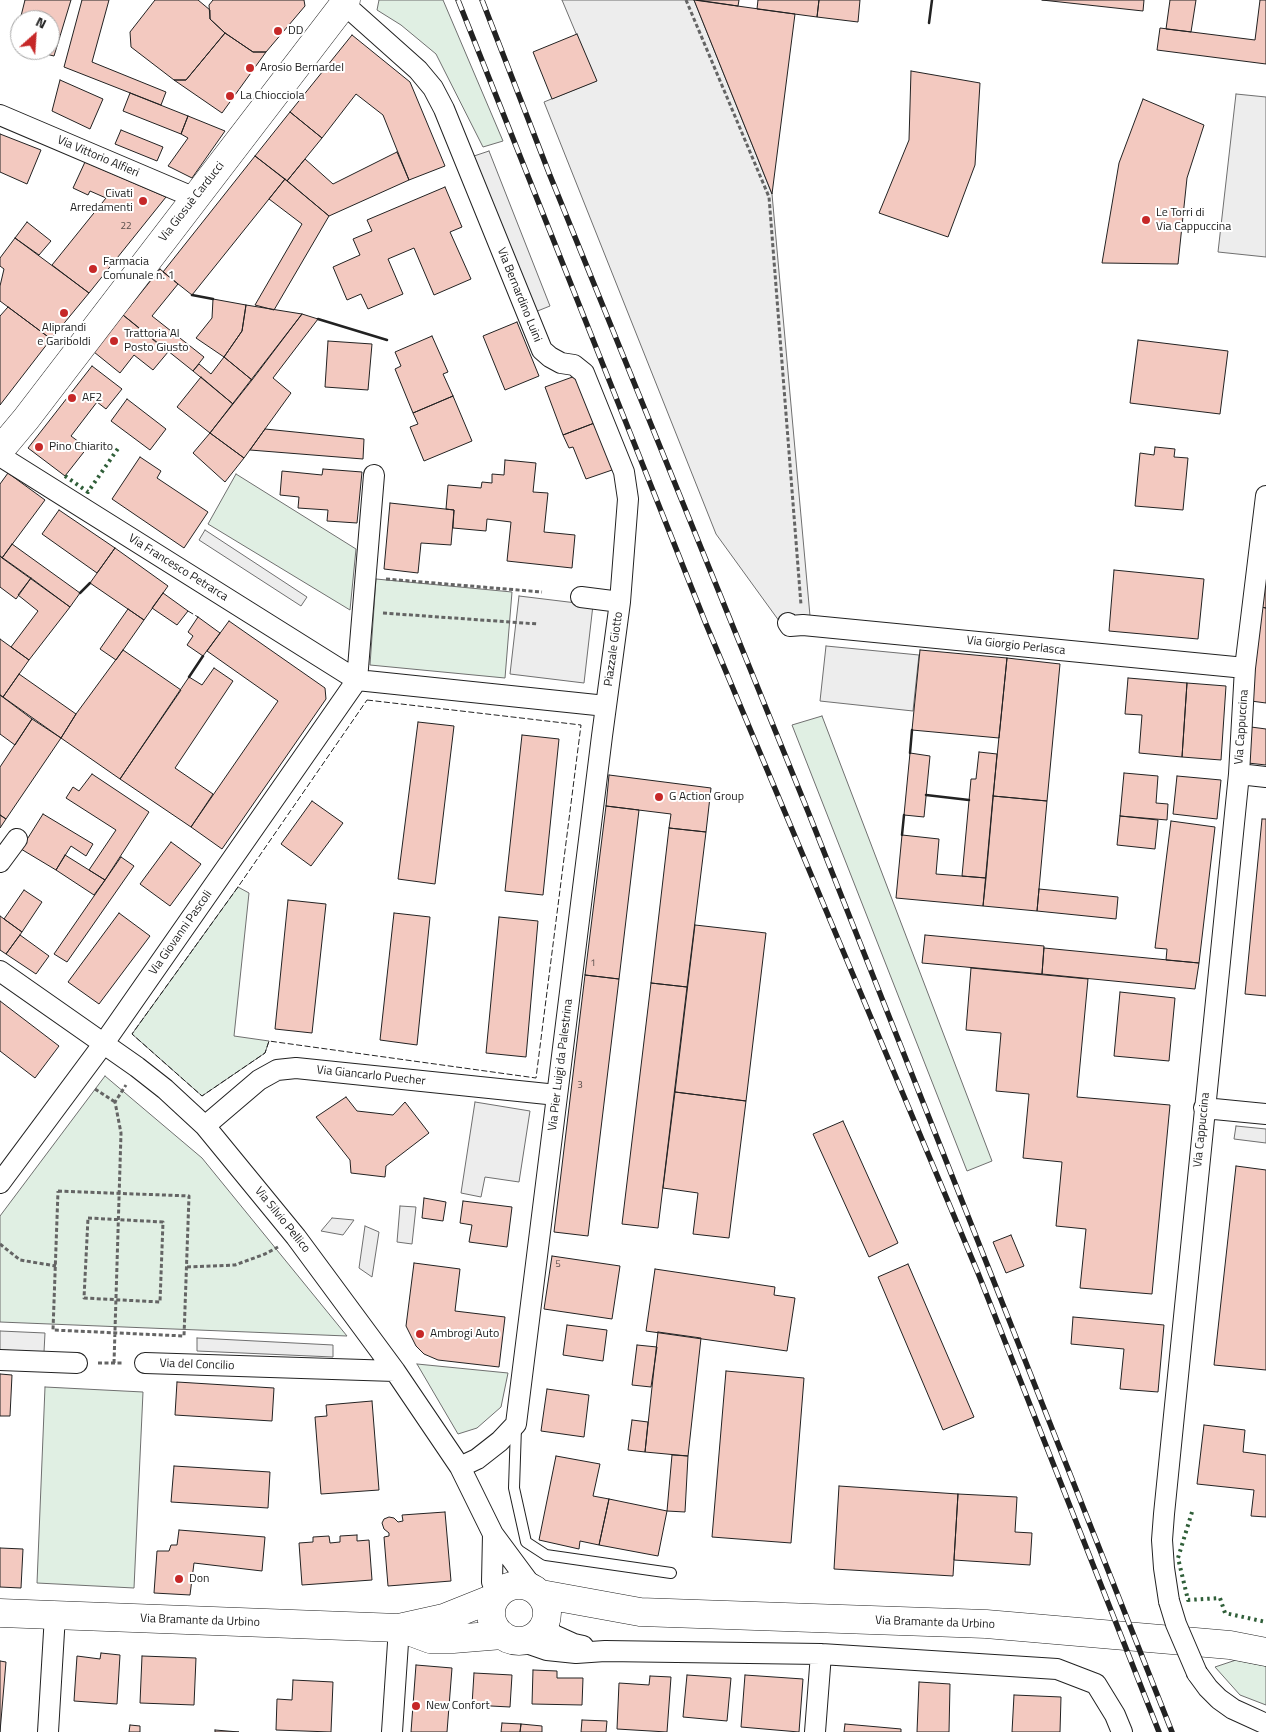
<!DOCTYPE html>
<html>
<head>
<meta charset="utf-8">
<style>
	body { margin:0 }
	#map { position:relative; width:1266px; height:1732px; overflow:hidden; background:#fff; font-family:"Titillium Web",sans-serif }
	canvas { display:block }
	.north { position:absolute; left:10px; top:10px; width:50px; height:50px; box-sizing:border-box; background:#fff; border:1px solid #a7a7a7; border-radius:50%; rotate:26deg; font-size:14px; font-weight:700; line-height:20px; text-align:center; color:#222 }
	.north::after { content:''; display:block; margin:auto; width:18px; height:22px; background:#c62828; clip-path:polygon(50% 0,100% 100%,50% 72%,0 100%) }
</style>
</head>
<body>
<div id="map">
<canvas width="1266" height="1732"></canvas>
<div class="north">N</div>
</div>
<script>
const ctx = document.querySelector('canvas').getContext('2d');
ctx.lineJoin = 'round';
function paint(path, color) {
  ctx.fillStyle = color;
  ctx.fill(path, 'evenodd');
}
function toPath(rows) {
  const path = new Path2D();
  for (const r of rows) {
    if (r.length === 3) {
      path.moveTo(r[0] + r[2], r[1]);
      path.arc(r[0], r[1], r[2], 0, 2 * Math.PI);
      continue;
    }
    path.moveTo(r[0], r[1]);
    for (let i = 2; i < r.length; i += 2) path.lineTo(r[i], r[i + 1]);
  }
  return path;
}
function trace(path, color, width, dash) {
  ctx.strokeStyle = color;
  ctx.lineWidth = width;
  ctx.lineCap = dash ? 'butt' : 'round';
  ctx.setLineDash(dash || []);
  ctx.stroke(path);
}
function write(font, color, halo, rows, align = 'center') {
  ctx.font = font + ' "Titillium Web",sans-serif';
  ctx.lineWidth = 4;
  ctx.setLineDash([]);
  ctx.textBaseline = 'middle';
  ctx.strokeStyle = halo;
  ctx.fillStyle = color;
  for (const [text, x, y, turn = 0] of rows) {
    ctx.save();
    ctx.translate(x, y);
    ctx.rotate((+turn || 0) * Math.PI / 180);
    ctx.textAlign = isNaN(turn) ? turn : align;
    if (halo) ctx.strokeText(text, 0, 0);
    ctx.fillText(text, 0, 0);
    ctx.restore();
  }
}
const green = toPath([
	[379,0,443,0,503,141,483,147,436,54,401,25,377,10,379,0],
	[236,474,356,549,350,610,208,524,236,474],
	[376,579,512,592,505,678,370,665,376,579],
	[822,716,992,1161,967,1171,792,725,822,716],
	[238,887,249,893,234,1036,269,1041,265,1053,202,1096,132,1034,238,887],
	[105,1076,202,1158,347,1336,0,1322,0,1216,105,1076],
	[417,1364,508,1373,501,1407,477,1428,458,1434,417,1364],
	[45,1387,143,1392,134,1588,37,1583,45,1387],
	[1236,1660,1266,1666,1266,1705,1240,1695,1215,1667,1236,1660]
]);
paint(green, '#e0efe3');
trace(green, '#6f6f6f', 1);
const parking = toPath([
	[562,0,694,0,772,194,810,616,782,625,716,534,544,102,596,81,562,0],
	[1236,94,1266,97,1266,257,1218,252,1236,94],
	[489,151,550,306,535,312,474,156,489,151],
	[205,530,307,597,301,606,199,540,205,530],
	[519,596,593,605,584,683,510,674,519,596],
	[826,646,919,655,913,711,820,701,826,646],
	[475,1102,530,1111,519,1182,485,1177,481,1197,461,1193,475,1102],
	[1236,1126,1266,1129,1266,1143,1234,1139,1236,1126],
	[400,1206,416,1207,412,1244,397,1242,400,1206],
	[332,1218,354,1220,343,1235,321,1231,332,1218],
	[365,1226,379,1232,372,1277,359,1268,365,1226],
	[0,1331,45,1333,44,1352,0,1350,0,1331],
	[197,1338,333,1345,333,1357,197,1351,197,1338]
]);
paint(parking, '#ededed');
trace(parking, '#6f6f6f', 1);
const building = toPath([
	[25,0,71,0,54,56,30,50,50,50,50,20,20,20,25,0],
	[82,0,109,0,92,62,166,92,161,105,64,67,82,0],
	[155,0,198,0,210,10,210,19,225,33,186,80,174,80,131,47,130,32,155,0],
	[213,0,304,0,305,6,266,52,253,52,225,33,210,19,209,5,213,0],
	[694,0,795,14,772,194,694,0],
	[697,0,739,0,738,6,697,0],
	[758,0,819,0,817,17,757,9,758,0],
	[819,0,860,0,858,22,817,17,819,0],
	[1042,0,1144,0,1143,11,1042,0],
	[1170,0,1196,0,1191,32,1166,29,1170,0],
	[1260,0,1266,0,1266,64,1157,50,1160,28,1255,40,1260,0],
	[20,20,20,47,14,46,20,20],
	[225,33,253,52,266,52,222,113,174,80,186,80,225,33],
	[577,34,597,81,552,99,533,52,577,34],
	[352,35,410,82,445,166,409,180,383,115,356,94,322,138,290,112,352,35],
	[911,71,980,83,975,165,948,237,879,213,909,140,911,71],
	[60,80,103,99,90,129,52,111,60,80],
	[130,93,188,116,181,134,123,111,130,93],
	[1143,99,1204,125,1187,178,1178,264,1102,263,1119,163,1143,99],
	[290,112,322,138,287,181,255,156,290,112],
	[188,116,225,131,192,178,168,166,188,138,181,134,188,116],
	[121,130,163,147,157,161,115,144,121,130],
	[0,134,41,150,27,184,0,172,0,134],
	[397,152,409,180,329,216,287,181,305,159,333,184,397,152],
	[255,156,285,179,192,295,163,272,255,156],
	[85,162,166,197,89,293,52,265,106,198,90,191,88,195,73,188,85,162],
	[285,179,329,216,274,310,255,305,302,224,269,199,285,179],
	[445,187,462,227,450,232,471,279,434,295,414,248,388,259,403,294,368,309,361,294,347,300,333,267,360,255,353,239,372,231,367,220,445,187],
	[27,222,51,241,39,255,15,238,27,222],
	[15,238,89,293,51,339,0,301,0,286,4,269,0,266,0,258,15,238],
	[160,269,178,284,152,316,204,357,193,371,123,315,160,269],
	[213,299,246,305,242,331,224,357,196,338,212,318,213,299],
	[246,305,302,314,252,380,224,357,242,331,246,305],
	[8,307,51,339,0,405,0,316,8,307],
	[302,314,318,319,273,378,291,393,244,458,210,433,302,314],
	[123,315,168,352,153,370,134,355,120,373,94,352,123,315],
	[517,322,539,376,505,390,483,336,517,322],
	[432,336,448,372,443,374,453,396,413,413,395,369,401,366,395,352,432,336],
	[1138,340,1228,351,1220,414,1130,403,1138,340],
	[328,341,372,344,368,390,325,387,328,341],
	[224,357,252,380,233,404,193,371,199,364,211,374,224,357],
	[92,366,122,389,106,409,97,402,71,436,87,448,65,476,28,448,92,366],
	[578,375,597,422,563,435,545,387,578,375],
	[201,377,233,404,210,433,177,407,201,377],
	[453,396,472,441,424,461,410,427,418,424,413,413,453,396],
	[127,399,166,429,150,450,111,421,127,399],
	[597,422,615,469,586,479,573,447,569,448,563,435,597,422],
	[265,429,364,439,363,459,250,450,265,429],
	[210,433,244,458,225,482,193,453,210,433],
	[1155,447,1175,449,1174,457,1188,458,1183,510,1135,506,1140,453,1154,455,1155,447],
	[140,457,161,471,157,478,208,512,184,548,112,499,140,457],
	[505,460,536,463,533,492,548,493,544,532,575,535,572,568,507,561,511,522,487,519,486,531,453,528,454,510,446,509,448,485,481,488,482,482,492,483,492,474,504,475,505,460],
	[323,469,362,472,357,523,327,521,328,510,298,508,299,497,280,495,282,471,322,475,323,469],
	[8,473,45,500,2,558,0,556,0,484,8,473],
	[390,503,454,510,451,545,421,543,418,573,384,569,390,503],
	[59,510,115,548,97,573,42,534,59,510],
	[12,544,80,593,70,607,2,558,12,544],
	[115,548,168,586,144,620,90,583,115,548],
	[0,556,31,578,16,599,0,587,0,556],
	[1266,556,1266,608,1261,607,1266,556],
	[1114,570,1204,579,1198,639,1109,631,1114,570],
	[31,578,70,607,29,660,11,647,38,611,18,595,31,578],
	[163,593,188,611,177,625,152,608,163,593],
	[1261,607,1266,608,1266,703,1251,701,1261,607],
	[128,609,144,620,116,660,100,649,128,609],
	[198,617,220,633,203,656,187,645,193,636,188,632,198,617],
	[229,621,325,688,326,699,222,849,191,827,278,701,207,651,229,621],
	[0,639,29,660,3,697,0,695,0,639],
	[123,650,181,690,120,779,61,738,76,714,123,650],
	[920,650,1007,658,999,738,912,730,920,650],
	[1007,658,1060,664,1047,801,993,796,1007,658],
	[214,668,233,681,175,768,213,794,191,827,120,779,189,677,202,685,214,668],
	[19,674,76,714,61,738,3,697,19,674],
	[1128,678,1187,683,1182,757,1139,753,1142,715,1125,714,1128,678],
	[1187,683,1226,686,1221,760,1182,757,1187,683],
	[0,695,32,719,15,745,0,734,0,695],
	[32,719,61,738,6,819,0,815,0,767,32,719],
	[418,722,454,726,435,884,398,879,418,722],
	[1251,727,1266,729,1266,765,1248,763,1251,727],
	[522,735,559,739,543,895,505,891,522,735],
	[979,752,997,754,986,878,962,876,971,779,976,779,979,752],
	[910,753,930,756,924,817,904,815,910,753],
	[1124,773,1158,776,1156,803,1168,804,1167,820,1120,816,1124,773],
	[92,774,149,812,105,880,89,870,116,830,66,798,73,787,79,791,92,774],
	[609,775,711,788,706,832,669,828,671,814,606,806,609,775],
	[1177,776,1221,780,1217,819,1173,814,1177,776],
	[993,796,1047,801,1037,911,983,906,993,796],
	[312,801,343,823,311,866,281,844,312,801],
	[606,806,639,810,619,979,585,975,606,806],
	[43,814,93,844,86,856,71,846,56,870,21,849,43,814],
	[0,815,6,819,0,828,0,815],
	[1120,816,1158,820,1155,849,1117,845,1120,816],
	[1262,819,1266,819,1266,996,1245,994,1262,819],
	[1171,821,1215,827,1199,963,1166,960,1167,949,1155,948,1171,821],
	[669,828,706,832,687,987,651,983,669,828],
	[902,835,939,839,936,874,986,878,983,906,896,898,902,835],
	[171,842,201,864,170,906,140,884,171,842],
	[65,855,105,880,94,895,56,870,65,855],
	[121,857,134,866,67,962,54,954,121,857],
	[1039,889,1118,897,1116,919,1037,911,1039,889],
	[24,890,42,902,22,932,4,919,24,890],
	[288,900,326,904,312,1033,275,1029,288,900],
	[119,913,150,936,99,1004,68,982,119,913],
	[394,913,430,917,417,1045,380,1040,394,913],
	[0,916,22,932,6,954,0,950,0,916],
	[499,917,538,921,526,1057,486,1053,499,917],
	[695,925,766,933,746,1101,675,1092,695,925],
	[20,935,49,956,36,974,6,954,20,935],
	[925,935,1044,946,1042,974,922,963,925,935],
	[1044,948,1199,963,1195,989,1042,974,1044,948],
	[971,968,1088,979,1077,1097,1170,1105,1152,1294,1080,1288,1086,1229,1056,1226,1062,1162,1023,1158,1029,1094,996,1091,1001,1033,966,1030,971,968],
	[585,975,619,979,588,1236,554,1232,585,975],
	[651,983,687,987,658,1228,622,1224,651,983],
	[1120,992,1175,998,1169,1061,1114,1056,1120,992],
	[0,1001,59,1046,35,1078,0,1051,0,1001],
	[675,1092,746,1101,729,1238,693,1234,698,1193,663,1188,675,1092],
	[346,1097,357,1111,393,1115,405,1102,429,1133,386,1166,385,1177,351,1173,350,1160,316,1117,346,1097],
	[843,1121,898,1243,869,1257,813,1134,843,1121],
	[1236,1166,1266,1170,1266,1370,1214,1365,1236,1166],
	[424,1198,446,1202,443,1221,422,1218,424,1198],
	[463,1201,512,1207,507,1247,469,1242,472,1225,460,1223,463,1201],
	[1011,1235,1024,1266,1006,1273,993,1242,1011,1235],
	[552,1256,620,1266,612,1319,544,1309,552,1256],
	[414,1263,460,1269,455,1311,505,1317,499,1367,438,1360,424,1354,416,1346,406,1326,414,1263],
	[908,1264,974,1417,943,1430,878,1277,908,1264],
	[655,1269,775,1287,774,1295,795,1298,787,1351,646,1331,655,1269],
	[1073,1317,1164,1325,1158,1392,1120,1389,1124,1349,1071,1344,1073,1317],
	[567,1325,607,1330,603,1361,563,1355,567,1325],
	[658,1332,701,1338,688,1456,645,1452,658,1332],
	[637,1345,657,1347,651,1387,632,1385,637,1345],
	[726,1371,804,1378,791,1543,712,1537,726,1371],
	[0,1374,12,1375,10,1416,0,1416,0,1374],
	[177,1382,274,1388,272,1421,175,1415,177,1382],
	[547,1389,589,1395,584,1437,541,1431,547,1389],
	[372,1401,379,1490,321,1494,315,1417,327,1416,326,1405,372,1401],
	[632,1420,648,1422,645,1452,628,1450,632,1420],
	[1204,1425,1245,1430,1243,1452,1266,1455,1266,1517,1251,1516,1254,1490,1197,1484,1204,1425],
	[672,1455,688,1456,685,1512,667,1511,672,1455],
	[556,1456,600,1464,593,1496,609,1499,599,1545,580,1541,579,1549,539,1540,556,1456],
	[174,1466,270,1472,268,1508,171,1502,174,1466],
	[839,1486,958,1494,953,1576,834,1569,839,1486],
	[958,1494,1017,1497,1015,1532,1032,1533,1030,1565,954,1560,958,1494],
	[609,1499,667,1511,658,1556,599,1545,609,1499],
	[445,1512,451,1581,388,1586,384,1537,389,1536,389,1533,384,1529,382,1523,384,1519,389,1517,394,1518,398,1522,403,1521,402,1515,445,1512],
	[179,1530,265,1537,262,1571,194,1563,190,1595,154,1593,157,1551,169,1551,171,1545,177,1545,179,1530],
	[357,1535,357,1541,369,1540,372,1580,302,1585,299,1543,313,1542,313,1537,329,1536,330,1543,340,1542,340,1536,357,1535],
	[0,1548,23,1549,21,1588,0,1587,0,1548],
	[101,1653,120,1655,117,1704,74,1701,77,1656,100,1659,101,1653],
	[142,1656,196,1658,194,1705,140,1703,142,1656],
	[0,1661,6,1662,0,1732,0,1661],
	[416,1665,452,1668,447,1732,411,1732,416,1665],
	[533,1670,557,1671,557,1678,583,1678,582,1705,532,1704,533,1670],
	[474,1673,512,1675,510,1707,472,1705,474,1673],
	[687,1675,731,1678,727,1721,683,1717,687,1675],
	[745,1675,803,1679,799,1732,741,1727,745,1675],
	[650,1676,671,1677,667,1732,617,1729,619,1683,649,1685,650,1676],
	[293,1680,333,1682,331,1732,276,1730,277,1699,292,1700,293,1680],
	[919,1682,950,1684,949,1732,917,1732,919,1682],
	[1014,1695,1061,1697,1060,1732,1012,1732,1014,1695],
	[582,1720,607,1721,606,1732,581,1732,582,1720],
	[502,1723,521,1724,520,1732,501,1732,502,1723],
	[521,1724,542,1726,542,1732,520,1732,521,1724],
	[845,1724,901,1729,901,1732,844,1732,845,1724],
	[130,1725,140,1726,140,1732,129,1732,130,1725],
	[215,1730,239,1732,215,1732,215,1730]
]);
paint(building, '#f3c9c0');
trace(building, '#222', 1);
const lane = toPath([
	[516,1427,514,1488,526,1542,546,1555,671,1573]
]);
const street = toPath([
	[344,4,418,70,433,88,444,109,542,350,550,357,561,363,574,365,584,373,624,472,628,499,620,602],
	[0,115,195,198],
	[0,456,357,680,606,706],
	[788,623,790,626,803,625,1245,668],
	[1239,774,1266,777],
	[0,862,17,839],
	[0,971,137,1067,165,1089,205,1126,296,1237,395,1371,460,1467,493,1534,533,1588],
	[1204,1108,1266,1114],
	[205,1126,259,1080,277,1070,296,1068,557,1095],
	[0,1183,104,1043,357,680,374,475],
	[0,1360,77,1363],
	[145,1363,395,1371],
	[460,1467,477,1459,500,1441,516,1424,602,736,620,602,581,597],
	[493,1534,492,1582,498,1595],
	[1169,1601,1164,1568,1162,1540,1164,1514,1239,774,1245,668,1266,496],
	[544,1626,554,1635,574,1644,583,1646],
	[521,1641,547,1650,576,1653,605,1651,821,1654,1057,1669,1096,1684,1115,1715,1122,1732],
	[1197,1673,1208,1688,1219,1699,1233,1709,1266,1724],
	[48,1732,55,1615],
	[392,1732,399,1628],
	[815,1732,821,1654]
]);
const secondary = toPath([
	[0,450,26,419,344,4,346,0],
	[519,1613,28],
	[541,1594,640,1612,986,1624,1230,1645,1266,1652],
	[0,1613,399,1628,444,1618,494,1598],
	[403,1629,430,1639,453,1639,502,1635]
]);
trace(lane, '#222', 12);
trace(street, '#222', 22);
trace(secondary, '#222', 29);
trace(toPath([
	[686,0,769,197,801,605],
	[386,579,542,592],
	[383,613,538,624],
	[95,1089,115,1102],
	[58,1191,189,1196,184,1336,53,1330,58,1191],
	[88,1218,163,1222,160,1302,84,1298,88,1218],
	[0,1244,20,1260,56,1266],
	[187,1267,235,1265,265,1254,278,1247],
	[98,1363,124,1363],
	[114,1363,121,1133,115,1102,126,1085]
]), '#646464', 3, [4, 2.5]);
trace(lane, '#fff', 10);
trace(street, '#fff', 20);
trace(secondary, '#fff', 28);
const rail = toPath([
	[458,0,706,624,978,1273,1159,1732],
	[482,0,549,173,809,814,1172,1732]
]);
trace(rail, '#222', 5.5);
trace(rail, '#fff', 4, [11]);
const streetBridge = toPath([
	[1169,1601,1176,1624,1197,1673]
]);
trace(streetBridge, '#222', 22, []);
trace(streetBridge, '#fff', 20);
trace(toPath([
	[65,476,88,492,119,447],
	[1192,1512,1178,1558,1188,1600,1220,1598,1225,1613,1266,1622]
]), '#2f5e38', 4, [2.5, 4]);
trace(toPath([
	[188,611,198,617],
	[367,700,581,725,536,1078,269,1041,265,1053,202,1096,132,1034,238,887,367,700]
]), '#222', 1, [6, 2.5]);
trace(toPath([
	[929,23,932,0],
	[192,295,213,299],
	[318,319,387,340],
	[80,593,90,583],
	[189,677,203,656],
	[910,753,912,730],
	[926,795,969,800],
	[902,835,904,815]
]), '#222', 2.5);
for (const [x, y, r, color] of [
	[278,31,5,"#c62828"],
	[250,68,5,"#c62828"],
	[230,96,5,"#c62828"],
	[143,201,5,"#c62828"],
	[1146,220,5,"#c62828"],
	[93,269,5,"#c62828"],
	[64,313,5,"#c62828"],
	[114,341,5,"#c62828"],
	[72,398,5,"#c62828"],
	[39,447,5,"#c62828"],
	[659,797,5,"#c62828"],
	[420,1334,5,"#c62828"],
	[179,1579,5,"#c62828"],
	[416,1706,5,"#c62828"]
]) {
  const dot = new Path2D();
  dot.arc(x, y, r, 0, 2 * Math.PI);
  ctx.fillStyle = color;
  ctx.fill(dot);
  trace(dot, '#fff', 2);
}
write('10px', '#564c4a', null, [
	["22",126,227],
	["1",593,964],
	["3",580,1086],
	["5",558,1265]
]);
write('12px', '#222', '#fff', [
	["DD",288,31],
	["Arosio Bernardel",260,68],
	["La Chiocciola",240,96],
	["Civati",133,194,"right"],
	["Arredamenti",133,208,"right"],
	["Le Torri di",1156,213],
	["Via Cappuccina",1156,227],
	["Farmacia",103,262],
	["Comunale n. 1",103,276],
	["Aliprandi",64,328,"center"],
	["e Gariboldi",64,342,"center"],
	["Trattoria Al",124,334],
	["Posto Giusto",124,348],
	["AF2",82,398],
	["Pino Chiarito",49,447],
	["G Action Group",669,797],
	["Ambrogi Auto",430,1334],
	["Don",189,1579],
	["New Confort",426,1706]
], 'left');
write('12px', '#222', '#fff', [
	["Via Vittorio Alfieri",98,157,23],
	["Via Giosuè Carducci",192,202,-52],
	["Via Bernardino Luini",519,295,68],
	["Via Francesco Petrarca",178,568,32],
	["Via Giorgio Perlasca",1016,646,6],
	["Piazzale Giotto",614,649,-82],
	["Via Cappuccina",1242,727,-86],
	["Via Giovanni Pascoli",181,933,-55],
	["Via Pier Luigi da Palestrina",561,1065,-83],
	["Via Giancarlo Puecher",371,1076,6],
	["Via Cappuccina",1202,1130,-84],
	["Via Silvio Pellico",282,1220,51],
	["Via del Concilio",197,1365,2],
	["Via Bramante da Urbino",200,1621,2],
	["Via Bramante da Urbino",935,1623,2]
]);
</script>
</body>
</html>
